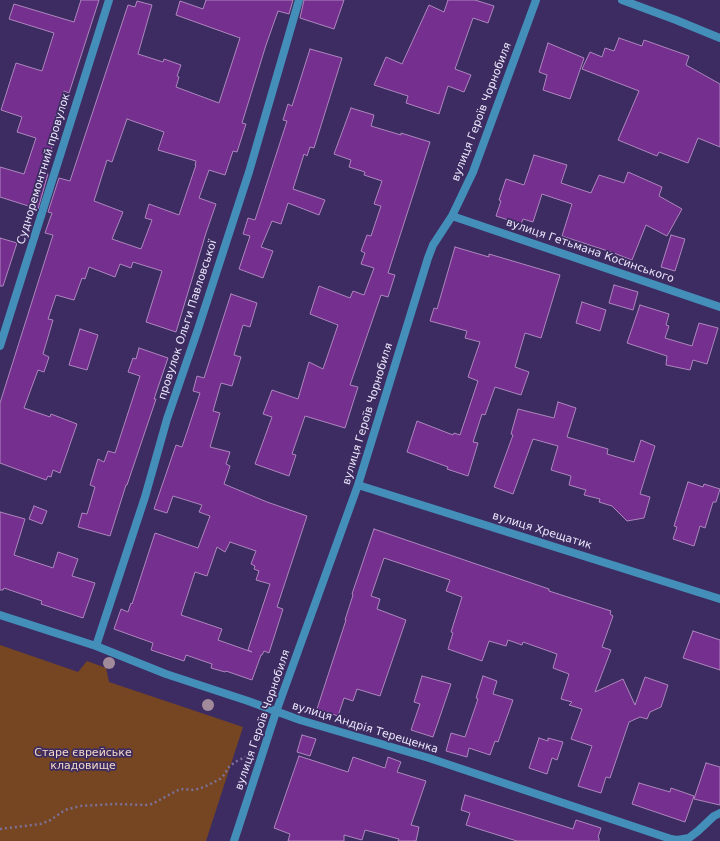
<!DOCTYPE html>
<html>
<head>
<meta charset="utf-8">
<style>
	body { margin:0 }
	canvas { display:block; background:#3d2c61 }
</style>
</head>
<body>
<canvas width="720" height="841"></canvas>
<script>
const ctx = document.querySelector('canvas').getContext('2d');
ctx.lineJoin = 'round';
function paint(path, color) {
  ctx.fillStyle = color;
  ctx.fill(path, 'evenodd');
}
function toPath(rows) {
  const path = new Path2D();
  for (const r of rows) {
    path.moveTo(r[0], r[1]);
    for (let i = 2; i < r.length; i += 2) path.lineTo(r[i], r[i + 1]);
  }
  return path;
}
function trace(path, color, width, dash) {
  ctx.strokeStyle = color;
  ctx.lineWidth = width;
  ctx.lineCap = dash ? 'butt' : 'round';
  ctx.setLineDash(dash || []);
  ctx.stroke(path);
}
function write(font, color, halo, rows, align = 'center') {
  ctx.font = font + ' "DejaVu Sans",sans-serif';
  ctx.lineWidth = 3.5;
  ctx.setLineDash([]);
  ctx.textBaseline = 'middle';
  ctx.strokeStyle = halo;
  ctx.fillStyle = color;
  for (const [text, x, y, turn = 0] of rows) {
    ctx.save();
    ctx.translate(x, y);
    ctx.rotate((+turn || 0) * Math.PI / 180);
    ctx.textAlign = isNaN(turn) ? turn : align;
    if (halo) ctx.strokeText(text, 0, 0);
    ctx.fillText(text, 0, 0);
    ctx.restore();
  }
}
paint(toPath([
	[0,645,78,672,87,661,106,668,109,682,243,727,206,841,0,841]
]), '#754621');
const building = toPath([
	[81,0,99,0,69,93,64,91,55,119,60,121,44,173,48,174,38,209,0,197,0,167,24,174,36,138,17,132,22,117,1,110,16,63,42,71,54,33,9,19,14,4,74,22,81,0],
	[206,0,293,0,289,14,278,11,266,45,242,123,246,124,237,152,233,151,225,175,209,170,199,198,216,204,206,233,176,332,146,322,162,271,133,262,131,268,120,264,115,277,89,267,85,279,82,278,74,300,56,295,48,319,53,320,43,354,49,357,44,372,38,370,24,408,50,417,51,414,77,424,60,473,53,470,51,477,48,476,46,480,0,463,0,403,53,235,45,233,52,213,48,212,59,178,70,181,128,5,135,7,137,1,152,5,138,54,163,62,164,59,181,65,177,76,179,77,176,87,219,103,240,38,176,15,180,1,203,9,206,0],
	[127,119,164,132,158,150,196,161,195,165,196,165,179,215,149,204,145,218,152,220,141,249,112,239,123,212,94,201,107,160,112,162,127,119],
	[304,0,344,0,334,29,300,18,304,0],
	[448,0,475,0,494,6,488,23,473,18,455,69,471,75,464,92,448,86,439,114,406,103,408,96,374,85,386,57,402,64,429,5,444,12,448,0],
	[619,38,642,46,644,40,689,56,686,65,720,84,720,147,698,138,688,163,659,152,657,156,618,140,639,91,582,69,590,52,602,57,605,48,614,51,619,38],
	[548,43,584,58,570,99,543,90,547,75,539,72,548,43],
	[310,49,342,58,314,148,310,147,307,156,304,154,293,189,325,200,319,215,288,203,281,224,272,221,261,247,273,251,263,278,239,269,250,236,243,234,248,218,255,220,287,121,283,120,288,104,292,106,310,49],
	[351,108,374,115,371,126,401,135,401,133,430,142,388,273,395,275,388,297,381,295,350,385,358,387,345,428,305,416,292,454,296,455,289,476,255,464,272,417,263,414,272,390,298,399,309,362,323,369,338,325,310,314,319,286,350,298,353,291,364,295,374,268,361,264,365,253,361,251,367,235,371,236,381,206,374,204,382,181,364,175,365,172,349,167,351,160,334,154,351,108],
	[534,155,567,165,561,183,591,193,599,175,624,183,628,172,662,187,659,196,682,209,667,236,646,225,632,260,611,252,562,236,572,204,542,194,533,222,523,219,521,224,496,216,501,201,499,200,506,179,524,185,534,155],
	[671,235,685,239,675,271,661,267,671,235],
	[0,238,17,243,3,286,0,286,0,238],
	[455,247,489,257,489,254,560,275,541,338,525,333,515,367,529,372,521,395,495,387,485,415,482,414,473,442,478,443,468,476,447,469,448,467,407,452,417,421,453,435,454,433,460,435,478,381,468,377,480,342,465,338,467,331,430,321,434,308,437,309,455,247],
	[614,285,638,292,633,310,609,303,614,285],
	[231,294,257,303,250,327,243,325,234,355,241,357,232,386,221,383,213,411,220,413,210,447,230,452,226,464,230,466,224,484,267,502,307,516,277,607,283,609,269,653,264,651,262,655,261,655,252,680,226,671,225,672,211,668,212,664,186,655,184,661,151,650,153,643,114,629,121,609,128,612,131,603,132,604,155,533,198,548,210,516,199,512,202,505,173,496,167,513,154,509,176,445,182,447,200,393,193,391,197,376,204,378,231,294],
	[230,542,256,551,251,564,255,566,254,569,259,571,256,580,270,584,248,650,252,652,218,640,222,629,181,615,195,572,207,576,217,547,225,552,230,542],
	[582,302,606,310,600,331,576,323,582,302],
	[640,305,669,314,666,325,669,326,665,338,692,346,699,323,718,328,707,364,693,360,690,370,666,365,667,356,627,343,640,305],
	[80,329,98,335,87,370,69,365,80,329],
	[139,348,168,358,154,399,156,399,127,485,126,485,110,536,78,527,82,513,87,514,95,487,90,485,98,459,104,462,108,451,115,453,140,376,128,372,133,358,136,359,139,348],
	[558,402,576,408,567,437,608,449,607,454,634,462,641,440,655,446,640,494,650,497,644,518,627,521,612,506,599,502,600,499,584,495,586,490,569,485,571,476,551,470,558,446,533,439,513,494,494,487,513,435,511,434,518,409,554,418,558,402],
	[688,482,703,487,704,484,720,489,716,502,713,502,705,528,700,526,694,546,673,539,677,527,674,526,688,482],
	[34,506,47,511,42,524,29,519,34,506],
	[0,512,25,519,14,555,53,568,58,552,78,559,72,576,95,583,83,618,41,604,42,601,4,588,3,590,0,590,0,512],
	[374,529,549,589,549,591,611,611,610,614,613,616,602,647,611,650,595,692,623,679,635,705,645,677,668,685,661,707,650,712,647,719,640,717,629,722,610,778,606,777,601,793,578,786,592,746,571,739,582,709,569,705,572,702,561,699,569,674,553,668,557,654,523,642,522,645,508,640,506,646,489,641,482,661,448,649,453,633,451,632,462,597,446,591,450,580,384,558,371,596,380,599,377,609,406,620,380,696,357,689,353,701,344,698,338,716,317,709,346,620,345,620,353,595,352,594,374,529],
	[693,631,720,640,720,670,683,658,693,631],
	[422,676,451,684,433,737,411,730,420,704,414,702,422,676],
	[483,676,497,681,493,694,513,700,498,742,495,741,490,755,469,748,467,757,446,751,451,733,465,737,478,699,476,698,483,676],
	[302,735,316,739,310,756,297,752,302,735],
	[539,738,548,741,548,738,563,742,557,760,552,758,547,774,529,768,539,738],
	[299,756,348,772,353,757,385,768,388,757,401,762,397,772,426,781,411,825,419,827,416,841,398,841,399,839,365,830,362,840,344,835,344,841,288,841,290,834,274,828,299,756],
	[706,763,720,767,720,805,694,799,706,763],
	[639,783,670,792,671,788,694,796,685,822,632,804,639,783],
	[465,795,573,829,576,820,601,828,598,837,599,838,599,841,517,841,466,825,470,813,461,810,465,795]
]);
paint(building, '#752f8f');
trace(building, '#ad86bd', 1);
trace(toPath([
	[0,829,40,824,49,821,65,810,80,806,115,804,146,805,152,804,180,789,194,790,204,787,220,779,224,775,229,767,235,762,245,757,248,758]
]), '#7d7199', 2.5, [2, 3]);
trace(toPath([
	[622,0,676,20,720,38],
	[452,216,720,307],
	[0,346,109,0],
	[358,485,720,599],
	[0,615,96,646,166,674,248,701,300,720,429,758,671,839,677,840,689,838,698,831,714,816,720,813],
	[96,646,145,497,167,419,198,329,249,172,299,0],
	[234,841,276,712,358,485,428,258,433,245,452,216,473,172,536,0]
]), '#438fba', 8);
ctx.fillStyle = '#a18a99';
for (const [x, y] of [
	[109,663],
	[208,705]
]) {
  ctx.beginPath();
  ctx.arc(x, y, 6, 0, 2 * Math.PI);
  ctx.fill();
}
write('11px', '#ebe7fb', '#3d2c61', [
	["вулиця Героїв Чорнобиля",482,112,-69],
	["Судноремонтний провулок",44,169,-73],
	["вулиця Гетьмана Косинського",590,251,19],
	["провулок Ольги Павловської",188,320,-72],
	["вулиця Героїв Чорнобиля",368,414,-73],
	["вулиця Хрещатик",542,531,17],
	["вулиця Героїв Чорнобиля",263,720,-71],
	["вулиця Андрія Терещенка",365,728,17]
]);
write('11px', '#f2d7c6', '#3d2c61', [
	["Старе єврейське",83,753],
	["кладовище",83,766]
]);
</script>
</body>
</html>
